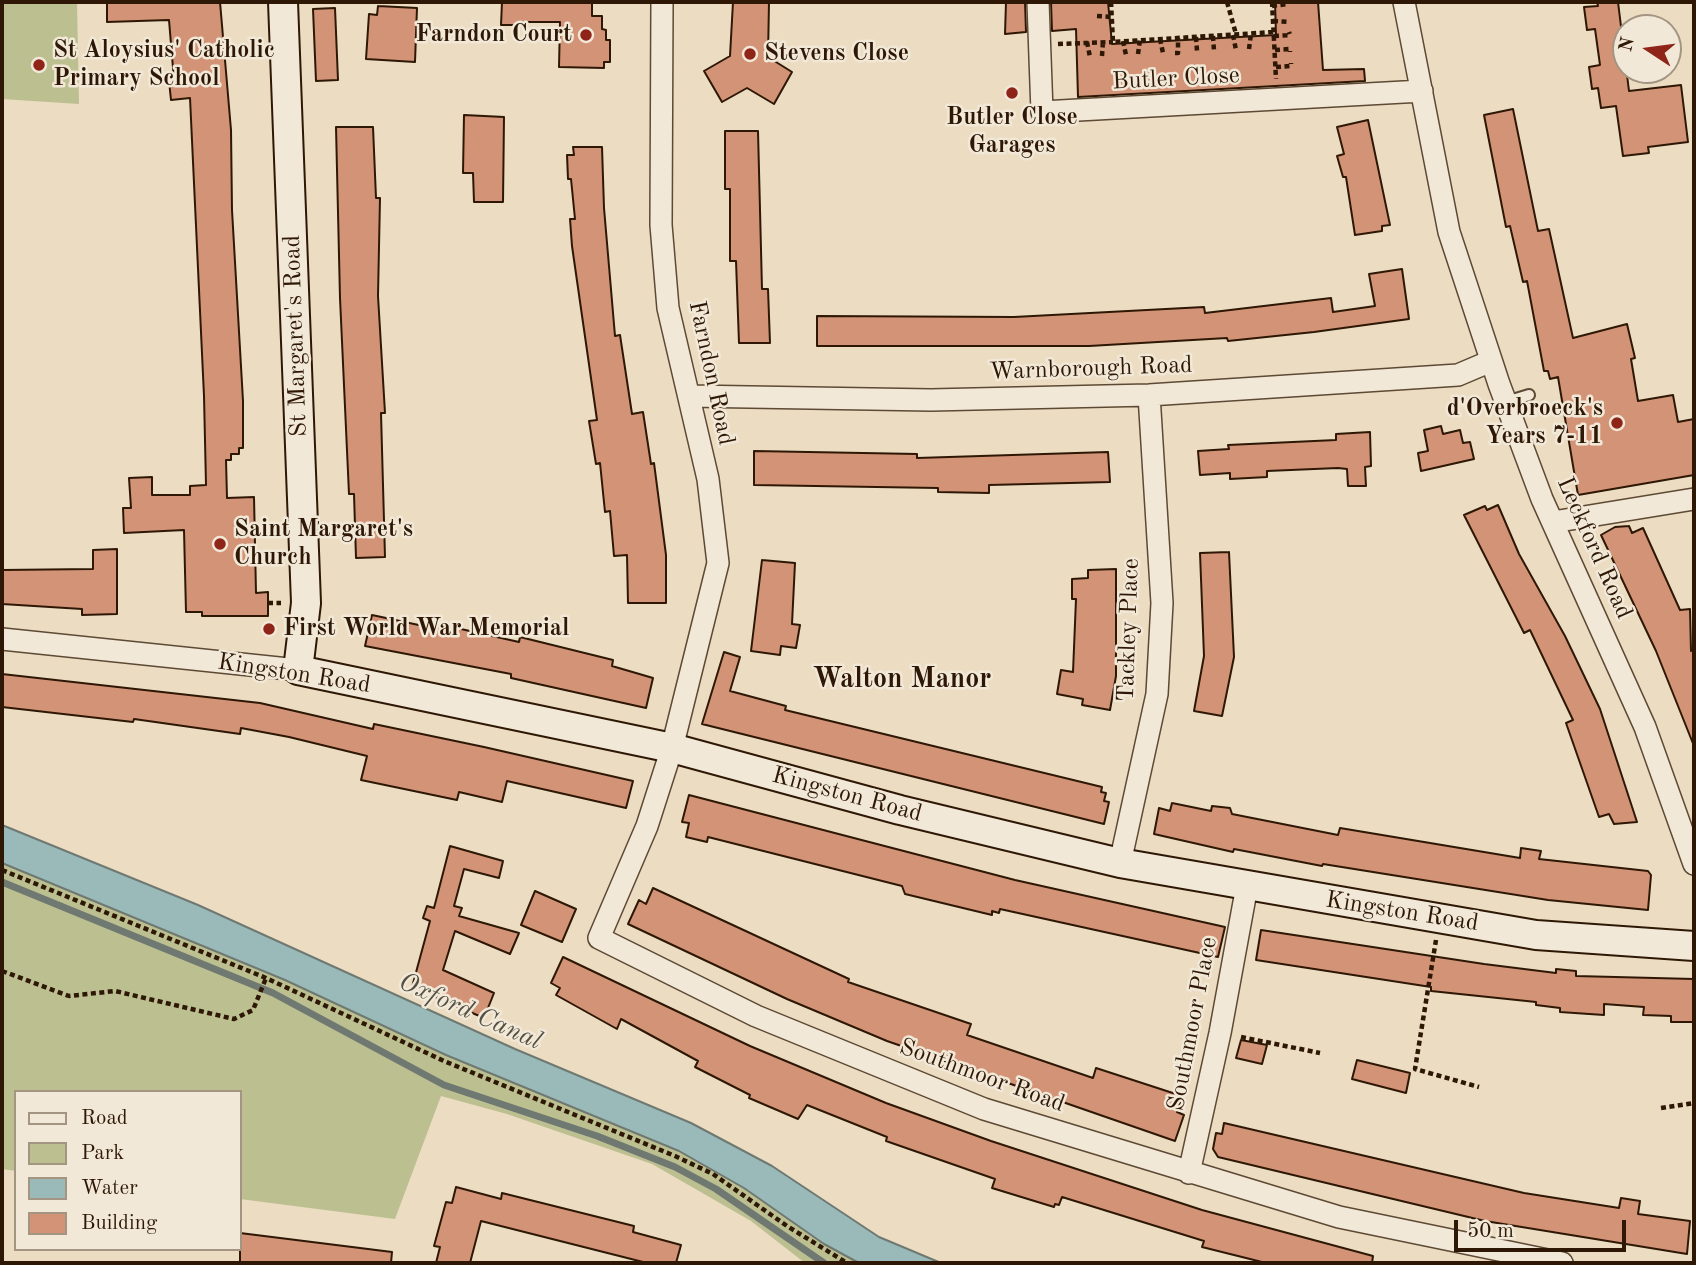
<!DOCTYPE html>
<html>
<head>
<meta charset="utf-8">
<style>
	body { margin:0 }
	#map { position:relative; width:1696px; height:1265px; overflow:hidden; background:#ebdcc2; font-family:"Old Standard TT",serif }
	canvas { display:block }
	.frame { position:absolute; inset:0; border:4px solid #2e1805; pointer-events:none }
	.legend { position:absolute; left:14px; top:1090px; width:228px; height:161px; box-sizing:border-box; background:#f2e8d7; border:2px solid #a49583; margin:0; padding:9px 12px; list-style:none; font-size:21px; color:#2e1805 }
	.legend li { display:flex; align-items:center; gap:14px; height:35px }
	.legend b { width:35px; border:2px solid #a49583 }
	.north { position:absolute; left:1612px; top:14px; width:70px; height:70px; box-sizing:border-box; background:#f2e8d7; border:2px solid #a49583; border-radius:50%; rotate:283deg; font-size:19px; font-weight:700; line-height:28px; text-align:center; color:#2e1805 }
	.north::after { content:''; display:block; margin:auto; width:24px; height:32px; background:#8f2418; clip-path:polygon(50% 0,100% 100%,50% 72%,0 100%) }
	.scale { position:absolute; left:1454px; top:1220px; width:172px; height:32px; box-sizing:border-box; border:4px solid #2e1805; border-top:0; padding-left:9px; font-size:21px; line-height:24px; white-space:nowrap; color:#2e1805; -webkit-text-stroke:5px #f2e8d7; paint-order:stroke }
</style>
</head>
<body>
<div id="map">
<canvas width="1696" height="1265"></canvas>
<div class="frame"></div>
<ul class="legend">
<li><b style="height:9px;background:#f2e8d7"></b>Road</li>
<li><b style="height:19px;background:#bcbf90"></b>Park</li>
<li><b style="height:19px;background:#9ababa"></b>Water</li>
<li><b style="height:19px;background:#d39377"></b>Building</li>
</ul>
<div class="north">N</div>
<div class="scale">50 m</div>
</div>
<script>
const ctx = document.querySelector('canvas').getContext('2d');
ctx.lineJoin = 'round';
function paint(path, color) {
  ctx.fillStyle = color;
  ctx.fill(path, 'evenodd');
}
function toPath(rows) {
  const path = new Path2D();
  for (const r of rows) {
    path.moveTo(r[0], r[1]);
    for (let i = 2; i < r.length; i += 2) path.lineTo(r[i], r[i + 1]);
  }
  return path;
}
function trace(path, color, width, dash) {
  ctx.strokeStyle = color;
  ctx.lineWidth = width;
  ctx.lineCap = dash ? 'butt' : 'round';
  ctx.setLineDash(dash || []);
  ctx.stroke(path);
}
function write(font, color, halo, rows, align = 'center') {
  ctx.font = font + ' "Old Standard TT",serif';
  ctx.lineWidth = 5;
  ctx.setLineDash([]);
  ctx.textBaseline = 'middle';
  ctx.strokeStyle = halo;
  ctx.fillStyle = color;
  for (const [text, x, y, turn = 0] of rows) {
    ctx.save();
    ctx.translate(x, y);
    ctx.rotate((+turn || 0) * Math.PI / 180);
    ctx.textAlign = isNaN(turn) ? turn : align;
    if (halo) ctx.strokeText(text, 0, 0);
    ctx.fillText(text, 0, 0);
    ctx.restore();
  }
}
paint(toPath([
	[2,2,77,2,79,104,2,99],
	[2,863,285,980,446,1055,679,1151,744,1188,824,1244,859,1263,805,1263,751,1221,652,1164,507,1114,441,1096,395,1219,240,1199,240,1092,16,1092,16,1171,2,1169]
]), '#bcbf90');
const water = toPath([
	[2,825,198,905,515,1049,691,1123,772,1166,879,1237,941,1263,859,1263,824,1244,744,1188,679,1151,446,1055,285,980,2,863,2,825]
]);
paint(water, '#9ababa');
trace(water, '#6f7972', 2);
trace(toPath([
	[2,882,273,993,444,1085,597,1136,675,1167,716,1189,824,1263]
]), '#6f7972', 7);
const building = toPath([
	[107,2,220,2,231,130,232,210,243,401,243,448,239,448,239,454,231,454,231,460,226,460,227,498,254,497,256,593,268,592,268,616,202,616,202,612,186,612,184,530,124,533,123,508,131,508,129,478,152,477,152,495,190,495,190,486,206,485,204,396,190,98,171,100,169,81,174,80,169,20,107,22,107,2],
	[502,2,592,2,592,16,602,16,602,29,606,30,606,40,610,40,610,62,604,62,604,68,559,67,560,22,519,22,519,25,501,25,502,2],
	[733,2,769,2,768,57,792,72,774,104,747,88,722,102,704,71,730,56,733,2],
	[1006,2,1025,2,1026,32,1005,34,1006,2],
	[1051,2,1108,2,1112,44,1276,35,1275,2,1318,2,1323,70,1364,69,1365,81,1078,97,1076,29,1052,31,1051,2],
	[1597,2,1618,2,1629,91,1681,85,1688,142,1648,147,1649,153,1623,156,1616,106,1601,108,1598,88,1592,89,1589,67,1600,65,1595,29,1587,30,1584,7,1598,6,1597,2],
	[378,6,417,8,415,62,366,59,369,14,377,15,378,6],
	[335,8,338,80,316,81,313,9,335,8],
	[1513,109,1538,231,1549,229,1573,338,1627,324,1635,358,1631,359,1638,401,1673,395,1678,422,1694,419,1694,475,1578,495,1558,377,1550,379,1548,371,1544,371,1527,281,1523,282,1510,226,1506,227,1484,115,1513,109],
	[464,115,504,117,503,202,474,202,473,173,463,173,464,115],
	[1368,120,1390,225,1382,226,1382,231,1355,235,1346,177,1343,177,1337,156,1344,154,1337,127,1368,120],
	[336,127,373,127,376,198,380,198,378,296,385,413,381,413,385,557,356,558,354,494,349,494,340,298,336,127],
	[725,131,758,131,762,289,768,289,770,343,739,343,736,261,730,261,730,189,725,189,725,131],
	[573,147,602,147,604,208,615,336,620,335,632,414,643,412,651,464,654,463,666,555,666,603,628,603,627,555,614,556,610,511,605,512,600,463,596,464,589,421,597,420,572,246,570,219,575,219,571,179,568,179,567,155,574,155,573,147],
	[1402,269,1409,319,1314,332,1228,341,1227,338,1089,346,817,346,817,316,1014,317,1204,307,1205,313,1331,298,1333,312,1375,306,1369,274,1402,269],
	[1441,426,1443,434,1460,430,1463,443,1470,442,1474,459,1421,471,1418,453,1428,451,1424,430,1441,426],
	[1370,432,1371,466,1365,467,1366,486,1348,486,1347,469,1338,468,1267,471,1267,477,1230,479,1230,473,1200,475,1198,451,1229,449,1228,445,1336,440,1336,434,1370,432],
	[754,451,917,454,917,458,1108,452,1110,482,989,485,989,493,938,492,938,488,754,485,754,451],
	[1498,505,1519,554,1565,636,1600,709,1637,822,1614,824,1609,814,1599,817,1566,723,1573,720,1530,630,1524,633,1464,515,1485,506,1487,510,1498,505],
	[1629,526,1632,533,1643,528,1680,610,1690,609,1691,651,1694,649,1694,746,1656,651,1601,535,1615,527,1629,526],
	[117,549,117,614,82,615,82,609,2,604,2,570,93,569,93,550,117,549],
	[1229,552,1234,657,1222,716,1194,711,1204,656,1200,553,1229,552],
	[762,560,795,563,792,624,800,625,796,648,781,646,780,655,751,651,762,560],
	[1116,569,1116,676,1110,710,1082,705,1083,699,1057,694,1061,670,1073,672,1076,599,1072,599,1072,579,1088,578,1088,570,1116,569],
	[372,615,428,627,428,624,452,627,519,642,520,637,613,660,612,666,653,678,646,708,511,678,511,674,365,646,372,615],
	[724,652,740,657,730,691,786,706,785,710,1102,787,1101,792,1106,793,1104,801,1109,802,1104,824,702,724,724,652],
	[2,674,260,703,373,729,374,724,484,747,633,781,626,808,507,781,502,802,459,792,457,800,361,780,367,756,289,737,241,728,240,734,134,719,133,722,2,707,2,674],
	[689,795,1015,880,1225,927,1218,957,1000,909,999,913,992,911,992,915,905,894,902,886,708,837,707,842,686,837,689,823,682,822,689,795],
	[1172,803,1211,811,1212,806,1230,808,1232,814,1338,835,1340,828,1520,858,1521,848,1541,851,1539,859,1648,871,1651,875,1648,910,1548,900,1323,864,1322,866,1234,849,1233,852,1154,834,1159,808,1170,811,1172,803],
	[450,846,503,861,499,878,464,869,454,906,462,908,459,916,519,933,510,954,455,931,443,970,494,993,484,1018,412,987,430,921,423,918,427,906,434,908,450,846],
	[653,888,849,979,848,982,971,1024,967,1035,1093,1078,1096,1068,1182,1096,1177,1112,1184,1115,1175,1141,887,1041,787,999,628,924,639,900,646,904,653,888],
	[535,891,576,909,562,942,521,925,535,891],
	[1261,930,1484,964,1556,973,1556,969,1576,971,1576,976,1694,979,1694,1022,1671,1022,1671,1016,1643,1015,1644,1007,1604,1004,1604,1015,1560,1012,1560,1008,1536,1005,1536,1002,1431,991,1431,987,1256,960,1261,930],
	[563,957,750,1046,886,1103,991,1141,1202,1210,1373,1256,1372,1263,1266,1263,1202,1247,1204,1241,1062,1197,1059,1205,1055,1204,1054,1207,992,1188,995,1179,886,1141,887,1137,807,1105,798,1119,749,1098,750,1095,695,1067,698,1061,621,1019,617,1029,556,995,560,988,551,983,563,957],
	[1241,1040,1267,1045,1262,1064,1236,1058,1241,1040],
	[1357,1060,1410,1073,1406,1093,1352,1079,1357,1060],
	[1224,1123,1524,1193,1619,1208,1621,1198,1640,1201,1638,1214,1690,1221,1687,1254,1485,1221,1218,1157,1213,1149,1216,1133,1222,1134,1224,1123],
	[456,1187,501,1199,502,1193,634,1226,633,1232,681,1245,676,1263,647,1263,481,1221,470,1263,436,1263,440,1247,434,1246,446,1202,452,1203,456,1187],
	[240,1233,392,1252,391,1263,240,1263,240,1233]
]);
paint(building, '#d39377');
trace(building, '#2e1805', 2);
const lane = toPath([
	[1506,402,1529,395]
]);
const street = toPath([
	[662,2,661,225,668,308,708,479,718,563,672,748,647,826,599,938,756,1016,984,1109,1339,1217,1562,1263],
	[1038,2,1042,112,1422,91],
	[1404,2,1449,232,1499,384,1542,499,1645,727,1694,864],
	[689,396,931,400,1149,395,1458,375,1491,361],
	[1553,522,1694,499],
	[2,639,298,670],
	[1120,863,1157,694,1162,603,1149,395],
	[1189,1173,1220,1033,1247,886]
]);
const secondary = toPath([
	[283,2,306,603,298,670,672,748,900,810,1120,863,1536,935,1694,946]
]);
trace(lane, '#5d4934', 14);
trace(street, '#5d4934', 24);
trace(secondary, '#2e1805', 32);
trace(toPath([
	[1111,2,1113,42,1274,32],
	[1227,2,1236,34],
	[1272,2,1276,79],
	[1272,6,1288,4,1288,2],
	[1097,16,1112,17],
	[1273,21,1289,22],
	[1233,35,1236,50],
	[1213,36,1214,51],
	[1274,36,1290,35,1289,32],
	[1196,37,1197,51,1200,51],
	[1160,39,1163,53],
	[1123,41,1126,55],
	[1087,42,1090,57],
	[1058,44,1113,42],
	[1249,49,1251,34],
	[1275,50,1290,49,1290,52],
	[1175,53,1178,53,1178,38],
	[1138,54,1140,40],
	[1102,56,1103,41],
	[1276,67,1291,66,1291,63],
	[268,603,281,603],
	[2,870,266,978,444,1061,675,1156,713,1174,787,1226,847,1263],
	[1436,940,1415,1069,1479,1087],
	[2,971,69,996,115,991,234,1019,253,1010,266,978],
	[1241,1037,1320,1053],
	[1661,1108,1694,1103]
]), '#2e1805', 4.5, [5, 3.5]);
trace(lane, '#f2e8d7', 10);
trace(street, '#f2e8d7', 21);
trace(secondary, '#f2e8d7', 28);
for (const [x, y, r, color] of [
	[586,35,7,"#8f2418"],
	[750,54,7,"#8f2418"],
	[39,65,7,"#8f2418"],
	[1012,93,7,"#8f2418"],
	[1617,423,7,"#8f2418"],
	[220,544,7,"#8f2418"],
	[269,629,7,"#8f2418"]
]) {
  const dot = new Path2D();
  dot.arc(x, y, r, 0, 2 * Math.PI);
  ctx.fillStyle = color;
  ctx.fill(dot);
  trace(dot, '#f2e8d7', 2.5);
}
write('bold 24px', '#2e1805', '#f2e8d7', [
	["Farndon Court",572,35,"right"],
	["St Aloysius' Catholic",53,51],
	["Primary School",53,79],
	["Stevens Close",764,54],
	["Butler Close",1012,118,"center"],
	["Garages",1012,146,"center"],
	["d'Overbroeck's",1603,409,"right"],
	["Years 7-11",1603,437,"right"],
	["Saint Margaret's",234,530],
	["Church",234,558],
	["First World War Memorial",283,629]
], 'left');
write('24px', '#2e1805', '#f2e8d7', [
	["Butler Close",1176,79,-3],
	["St Margaret's Road",296,336,-92],
	["Warnborough Road",1091,369,-2],
	["Farndon Road",711,373,78],
	["Leckford Road",1594,548,66],
	["Tackley Place",1129,630,-88],
	["Kingston Road",294,674,9],
	["Kingston Road",847,795,15],
	["Kingston Road",1402,912,9],
	["Southmoor Place",1193,1024,-79],
	["Southmoor Road",982,1076,20]
]);
write('italic 26px', '#545144', '#f2e8d7', [
	["Oxford Canal",470,1012,24]
]);
write('bold 28px', '#2e1805', '#f2e8d7', [
	["Walton Manor",902,680]
]);
</script>
</body>
</html>
